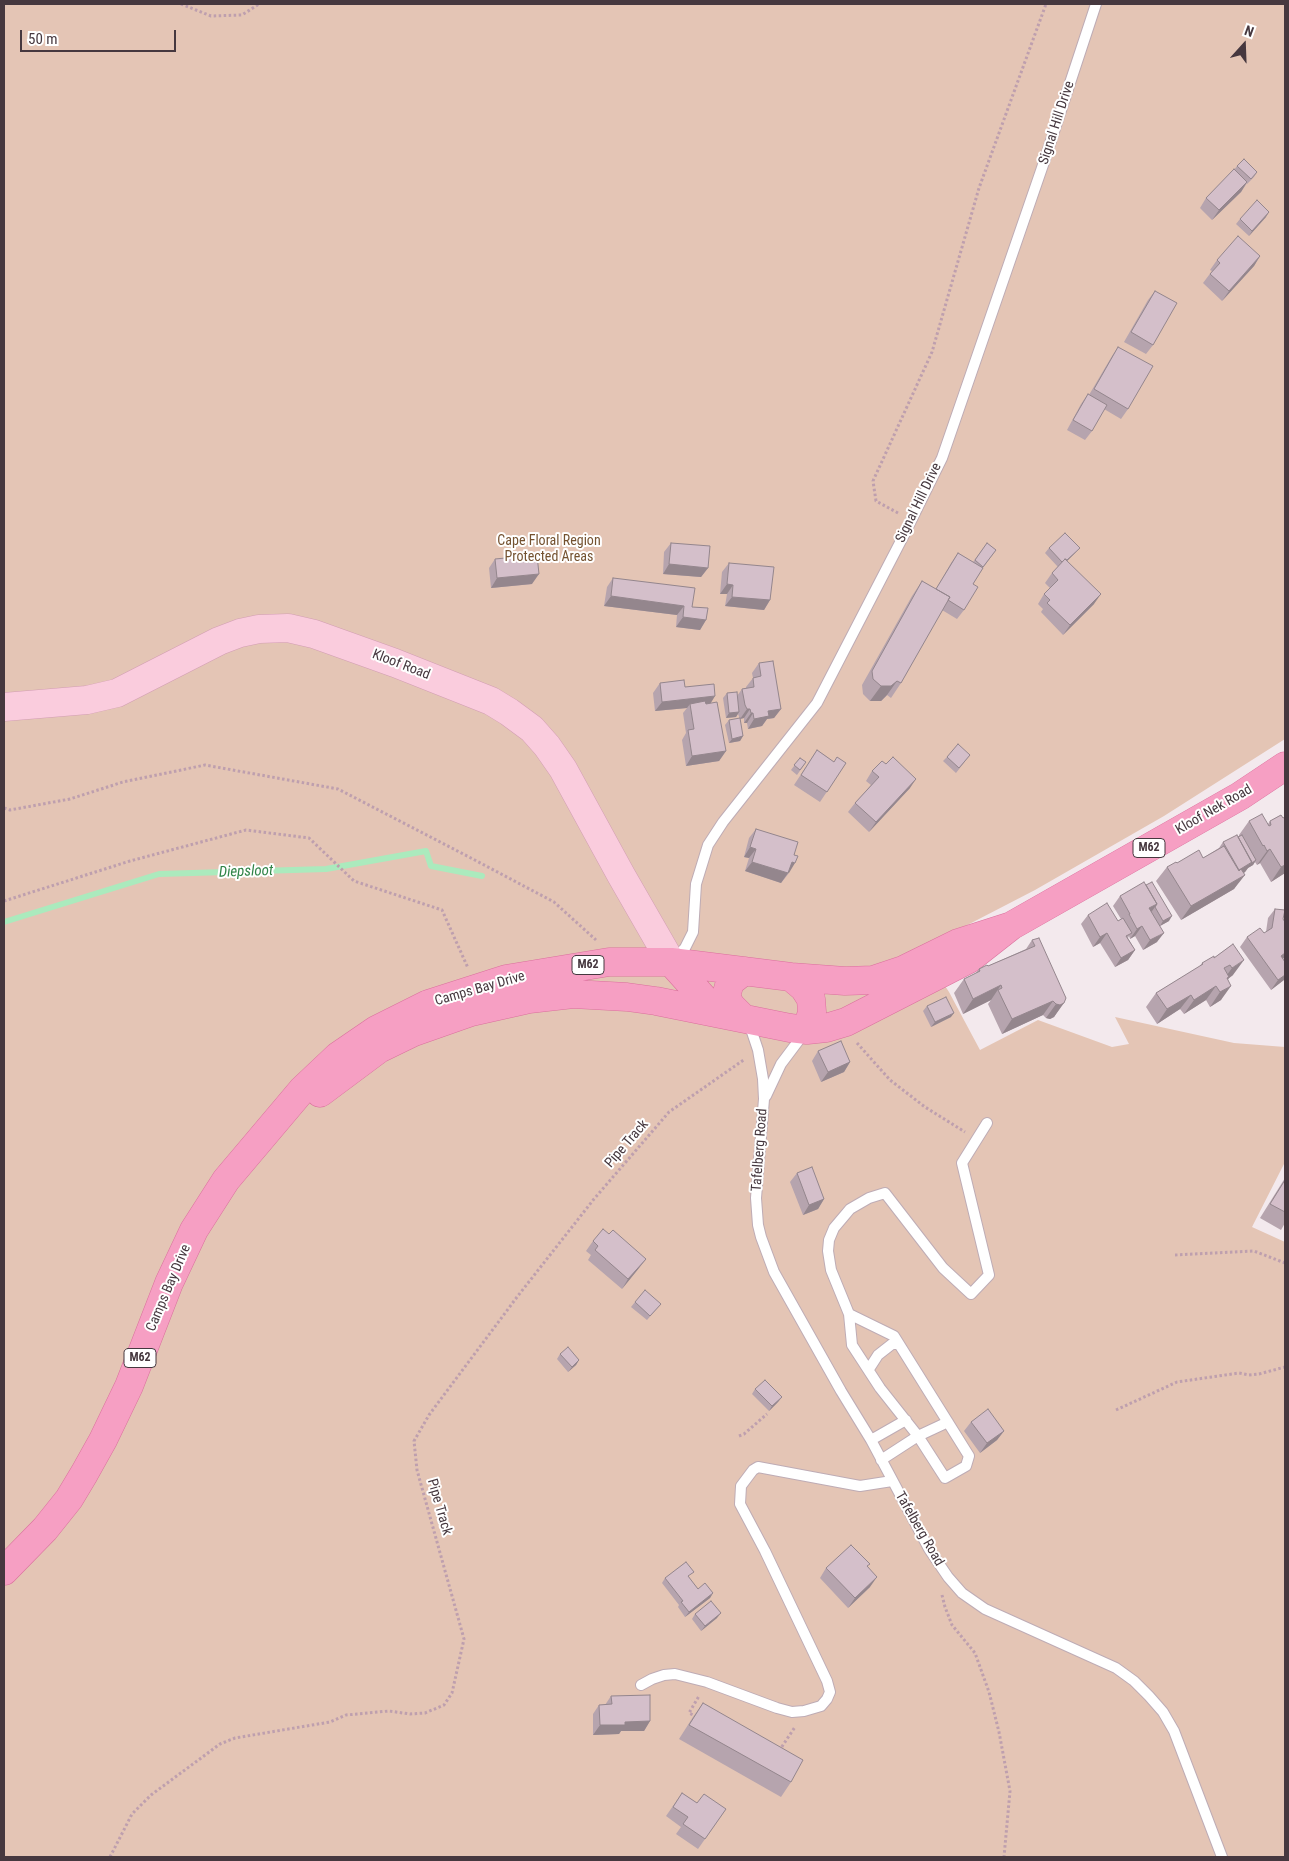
<!DOCTYPE html>
<html>
<head>
<meta charset="utf-8">
<style>
	body { margin:0 }
	#map { position:relative; width:1289px; height:1861px; overflow:hidden; background:#f3e9ed; font-family:"Roboto Condensed",sans-serif }
	canvas { display:block }
	.frame { position:absolute; inset:0; border:5px solid #46383f; pointer-events:none }
	.north { position:absolute; left:1219px; top:20px; width:50px; height:50px; -webkit-text-stroke:4px #fff; paint-order:stroke; rotate:20deg; font-size:14px; font-weight:700; line-height:20px; text-align:center; color:#46383f }
	.north::after { content:''; display:block; margin:auto; width:18px; height:22px; background:#46383f; clip-path:polygon(50% 0,100% 100%,50% 72%,0 100%) }
	.scale { position:absolute; left:20px; top:30px; width:156px; height:22px; box-sizing:border-box; border:2px solid #46383f; border-top:0; padding-left:6px; font-size:15px; line-height:18px; white-space:nowrap; color:#46383f; -webkit-text-stroke:4px #fff; paint-order:stroke }
</style>
</head>
<body>
<div id="map">
<canvas width="1289" height="1861"></canvas>
<div class="frame"></div>
<div class="north">N</div>
<div class="scale">50 m</div>
</div>
<script>
const ctx = document.querySelector('canvas').getContext('2d');
ctx.lineJoin = 'round';
function paint(path, color) {
  ctx.fillStyle = color;
  ctx.fill(path, 'evenodd');
}
function toPath(rows) {
  const path = new Path2D();
  for (const r of rows) {
    path.moveTo(r[0], r[1]);
    for (let i = 2; i < r.length; i += 2) path.lineTo(r[i], r[i + 1]);
  }
  return path;
}
function trace(path, color, width, dash) {
  ctx.strokeStyle = color;
  ctx.lineWidth = width;
  ctx.lineCap = dash ? 'butt' : 'round';
  ctx.setLineDash(dash || []);
  ctx.stroke(path);
}
function write(font, color, halo, rows, align = 'center') {
  ctx.font = font + ' "Roboto Condensed",sans-serif';
  ctx.lineWidth = 4;
  ctx.setLineDash([]);
  ctx.textBaseline = 'middle';
  ctx.strokeStyle = halo;
  ctx.fillStyle = color;
  for (const [text, x, y, turn = 0] of rows) {
    ctx.save();
    ctx.translate(x, y);
    ctx.rotate((+turn || 0) * Math.PI / 180);
    ctx.textAlign = isNaN(turn) ? turn : align;
    if (halo) ctx.strokeText(text, 0, 0);
    ctx.fillText(text, 0, 0);
    ctx.restore();
  }
}
paint(toPath([
	[4,4,1285,4,1285,739,1164,816,1035,890,921,949,949,992,980,1050,1038,1020,1112,1047,1129,1044,1115,1017,1234,1043,1285,1047,1285,1162,1252,1227,1285,1242,1285,1857,4,1857]
]), '#e4c5b5');
trace(toPath([
	[4,922,159,874,326,869,426,851,431,866,482,876]
]), '#abeabd', 6);
const lane = toPath([
	[673,960,685,948,693,932,696,884,708,845,723,822,817,703,906,531,942,458,1044,162,1096,4],
	[746,1024,752,1032,758,1050,763,1079,764,1099,756,1198,758,1225,761,1237,774,1272,841,1391,871,1440,929,1549,948,1577,962,1593,985,1609,1116,1668,1134,1681,1149,1696,1163,1712,1174,1731,1222,1857],
	[766,1096,781,1064,805,1032],
	[849,1314,894,1336,969,1456,966,1466,945,1478,918,1436,881,1460],
	[869,1369,878,1355,892,1344,899,1344],
	[948,1422,918,1436,880,1388,852,1345,849,1314,831,1270,828,1251,829,1240,834,1228,845,1215,850,1209,869,1198,885,1193,943,1268,971,1294,989,1275,962,1163,987,1123],
	[871,1440,906,1420],
	[641,1685,652,1679,664,1675,675,1674,707,1682,777,1708,792,1712,804,1711,821,1706,827,1699,830,1692,827,1681,765,1551,740,1504,741,1486,753,1470,758,1467,860,1486,892,1481]
]);
const secondary = toPath([
	[4,707,87,700,117,693,219,641,240,633,259,629,288,628,314,634,395,663,491,701,509,712,532,729,547,746,563,769,621,875,671,962]
]);
const primary = toPath([
	[671,962,716,1012],
	[791,977,804,988,811,999,812,1012,807,1030],
	[742,1017,731,1006,727,999,727,993,730,982,744,971],
	[320,1093,379,1049,414,1032,471,1012,529,999,573,994,627,997,656,1001,790,1028,807,1030,826,1028,846,1022,969,959,1011,926,1240,796,1285,766],
	[4,1571,45,1529,69,1499,84,1474,103,1440,129,1386,169,1283,194,1230,226,1180,302,1090,338,1056,376,1030,428,1004,506,979,609,962,671,962,791,977,845,981,873,980,903,970,958,943,1011,926]
]);
trace(lane, '#beacb5', 12);
trace(secondary, '#d29eb3', 29);
trace(primary, '#da709d', 29);
trace(toPath([
	[181,4,211,16,242,15,259,4],
	[898,513,876,501,873,481,932,352,979,188,1046,4],
	[4,808,10,810,70,799,123,782,205,765,338,789,471,858,554,902,596,940],
	[4,901,130,861,246,830,309,838,354,881,442,910,468,968],
	[857,1043,890,1080,925,1107,965,1132],
	[1175,1255,1254,1251,1285,1263],
	[1116,1410,1177,1382,1239,1373,1249,1375,1259,1374,1285,1367],
	[739,1436,744,1434,767,1414],
	[942,1595,945,1607,952,1625,975,1653,989,1692,999,1732,1010,1791,1004,1857],
	[697,1717,689,1713,699,1696],
	[779,1751,795,1727],
	[110,1857,132,1814,151,1795,220,1744,235,1738,330,1722,346,1715,389,1711,410,1714,425,1713,444,1705,452,1693,464,1639,417,1470,414,1441,429,1415,517,1297,594,1199,669,1112,745,1059]
]), '#be9fae', 3, [2.5, 2.5]);
trace(lane, '#fff', 10);
trace(secondary, '#faccdd', 28);
trace(primary, '#f69fc3', 28);
paint(toPath([
	[1237,166,1257,172,1254,177,1247,184,1247,183,1241,192,1212,220,1200,208,1206,198,1234,170],
	[1266,217,1249,236,1236,224,1240,219],
	[1260,256,1254,266,1222,301,1203,283,1212,271,1210,270,1217,260],
	[1155,291,1153,345,1146,354,1124,342,1148,300],
	[1118,347,1128,409,1121,419,1104,409,1092,431,1085,440,1067,430,1081,404,1088,394,1089,395,1112,356],
	[671,543,708,568,701,577,663,574,664,552],
	[987,543,996,550,983,568,973,584,964,610,957,619,942,610,901,683,891,698,887,695,881,701,870,701,863,694,862,685,912,596,922,581,936,589,951,563,958,553,973,562],
	[1049,548,1076,552,1067,561,1094,604,1063,635,1041,612,1043,609,1038,604,1044,594,1050,588,1045,583,1052,573,1058,567,1045,553],
	[495,559,532,584,491,588,489,568],
	[729,563,770,600,764,610,725,606,727,594,720,594,722,572],
	[613,578,692,607,706,620,700,630,676,627,677,615,604,606,607,587],
	[759,663,781,709,774,718,767,719,762,726,748,729,747,723,744,723,744,718,740,719,738,714,736,717,726,718,723,698,727,693,737,696,742,689,746,688,746,687,753,678,752,673],
	[660,683,685,687,715,696,710,703,726,751,719,761,686,766,682,740,686,733,683,713,687,708,655,711,653,693],
	[729,720,743,736,740,741,729,743,725,725],
	[817,750,834,762,846,763,820,802,794,785],
	[970,755,956,773,943,761,947,757],
	[800,758,806,762,797,775,791,770],
	[872,771,910,788,869,832,848,812,855,803,871,785,866,781],
	[1281,815,1285,873,1271,882,1260,863,1257,865,1255,862,1253,865,1248,868,1245,872,1244,873,1234,889,1181,920,1156,881,1167,867,1177,863,1203,858,1219,848,1223,842,1239,836,1239,835,1249,821,1268,824,1270,821],
	[756,829,789,873,781,883,745,871,749,858,744,857,749,838],
	[1146,885,1169,921,1160,926,1157,942,1143,950,1135,936,1130,939,1129,936,1128,938,1135,950,1128,960,1115,967,1100,943,1093,947,1081,924,1088,915,1118,921,1121,919,1113,906,1120,896],
	[1275,909,1283,919,1285,957,1283,959,1285,962,1285,979,1271,990,1240,947,1247,937,1264,933,1266,932,1268,918],
	[1032,940,1066,998,1054,1017,1050,1019,1046,1018,1043,1015,1002,1034,988,1004,991,1000,963,1014,954,993,964,979,975,974,979,969,988,966,1026,949],
	[1233,944,1233,975,1228,979,1221,1000,1210,1007,1206,1000,1184,1014,1180,1009,1157,1024,1146,1007,1156,993,1199,967,1202,963,1214,958],
	[927,1006,951,1017,931,1027,923,1011],
	[818,1051,850,1062,844,1072,821,1082,812,1061],
	[797,1173,824,1199,818,1209,803,1215,790,1182],
	[1285,1178,1285,1223,1281,1230,1260,1218],
	[609,1234,646,1259,639,1268,622,1289,588,1260,591,1255,586,1251,593,1241],
	[635,1302,661,1304,647,1320,631,1307],
	[560,1354,579,1360,576,1365,568,1372,557,1359],
	[755,1389,782,1397,778,1402,769,1411,752,1394],
	[971,1422,1004,1431,997,1440,980,1453,964,1431],
	[826,1568,870,1587,848,1608,820,1578],
	[690,1577,689,1578,698,1589,713,1593,710,1598,685,1617,678,1607,679,1605,662,1583,665,1578],
	[695,1614,717,1618,701,1631,692,1619],
	[611,1696,650,1721,644,1731,621,1731,619,1734,593,1735,593,1714,599,1705,605,1705],
	[703,1703,791,1782,781,1797,679,1739,693,1717],
	[682,1793,697,1803,726,1809,698,1849,676,1834,681,1827,666,1816]
]), '#b6a4ae');
paint(toPath([
	[1247,182,1241,192,1212,220,1219,210],
	[1269,212,1266,217,1249,236,1252,231],
	[1260,256,1254,266,1222,301,1229,291],
	[1080,548,1060,568,1063,563],
	[669,564,708,568,701,577,663,574],
	[539,574,532,584,491,588,497,578],
	[727,584,733,585,727,594,720,594],
	[1101,594,1094,604,1063,635,1070,625],
	[611,596,684,606,677,615,604,606],
	[732,597,770,600,764,610,725,606],
	[683,617,706,620,700,630,676,627],
	[897,681,887,695,881,701,870,701,881,686],
	[715,696,709,706,690,704,687,708,655,711,662,702],
	[747,709,750,709,744,718,740,719],
	[781,709,774,718,767,719,762,726,748,729,754,719,768,711],
	[739,712,736,717,726,718,729,713],
	[751,713,753,713,747,723,744,723],
	[743,736,740,741,729,743,732,739],
	[726,751,719,761,686,766,692,756],
	[916,779,910,788,869,832,876,822],
	[750,847,756,849,749,858,744,857],
	[1270,849,1260,863,1257,865,1267,851],
	[1256,860,1253,865,1248,868,1245,872,1232,880,1239,870],
	[752,862,788,873,781,883,745,871],
	[792,862,795,863,789,873,785,872],
	[1285,865,1285,873,1271,882,1281,867],
	[1245,875,1234,889,1181,920,1191,906],
	[1157,904,1150,914,1149,908],
	[1172,916,1169,921,1160,926,1163,921],
	[1142,926,1135,936,1130,939,1137,929],
	[1107,933,1100,943,1093,947,1100,937],
	[1164,933,1157,942,1143,950,1150,940],
	[1135,950,1128,960,1115,967,1121,958],
	[1285,953,1285,957,1274,966,1281,956],
	[1244,960,1233,975,1229,978,1219,991,1222,982,1232,968],
	[1285,975,1285,979,1284,980,1271,990,1278,980],
	[1001,985,991,1000,963,1014,973,999],
	[1216,986,1206,1000,1184,1014,1194,1000],
	[1231,986,1221,1000,1210,1007,1220,992],
	[1191,995,1180,1009,1157,1024,1167,1009],
	[1053,1001,1043,1015,1002,1034,1012,1019],
	[1064,1003,1054,1017,1050,1019,1046,1018,1056,1004],
	[954,1013,951,1017,931,1027,935,1022],
	[850,1062,844,1072,821,1082,828,1072],
	[824,1199,818,1209,803,1215,809,1205],
	[646,1259,639,1268,622,1289,628,1279],
	[579,1360,576,1365,568,1372,572,1367],
	[782,1397,778,1402,769,1411,772,1406],
	[1004,1431,997,1440,980,1453,987,1443],
	[877,1577,870,1587,848,1608,855,1598],
	[713,1593,710,1598,685,1617,689,1612],
	[721,1613,717,1618,701,1631,705,1626],
	[650,1721,644,1731,621,1731,619,1734,593,1735,600,1725,625,1722]
]), '#94868d');
const building = toPath([
	[1244,159,1257,172,1251,179,1237,166,1244,159],
	[1234,169,1247,182,1219,210,1206,198,1234,169],
	[1257,200,1269,212,1252,231,1240,219,1257,200],
	[1238,236,1260,256,1229,291,1210,274,1220,263,1217,260,1238,236],
	[1155,291,1177,303,1153,345,1131,332,1155,291],
	[1118,347,1153,366,1128,409,1094,389,1118,347],
	[1088,394,1107,405,1092,431,1073,420,1088,394],
	[1065,533,1080,548,1067,560,1065,559,1062,562,1049,548,1065,533],
	[671,543,710,546,708,568,669,564,671,543],
	[987,543,996,550,983,567,975,560,987,543],
	[958,553,983,568,973,584,978,587,964,610,948,600,950,597,936,589,958,553],
	[537,555,539,574,497,578,495,559,537,555],
	[1065,559,1101,594,1070,625,1047,603,1050,600,1044,594,1058,580,1052,573,1065,559],
	[729,563,774,567,770,600,732,597,733,585,727,584,729,563],
	[613,578,695,588,692,607,708,608,706,620,683,617,684,606,611,596,613,578],
	[922,581,950,597,901,683,897,681,891,686,881,686,873,679,872,671,922,581],
	[773,661,781,709,768,711,769,716,754,719,753,713,751,713,750,709,747,709,745,705,742,689,754,687,753,678,761,676,759,663,773,661],
	[684,680,685,687,714,684,715,696,662,702,660,683,684,680],
	[737,692,739,712,729,713,727,693,737,692],
	[705,701,706,704,717,702,726,751,692,756,688,730,694,729,690,704,705,701],
	[740,718,743,736,732,739,729,720,740,718],
	[958,744,970,755,959,768,947,757,958,744],
	[817,750,834,762,837,757,846,763,827,792,801,775,817,750],
	[893,757,916,779,876,822,855,803,879,777,872,771,882,761,886,764,893,757],
	[800,758,806,762,800,770,794,765,800,758],
	[1262,814,1269,826,1271,825,1270,821,1281,815,1283,818,1285,817,1285,865,1281,867,1270,849,1267,851,1264,845,1263,846,1249,821,1262,814],
	[756,829,798,842,794,855,798,856,795,863,792,862,788,873,752,862,756,849,750,847,756,829],
	[1237,835,1252,862,1239,870,1223,842,1237,835],
	[1242,835,1256,860,1252,863,1238,837,1242,835],
	[1224,846,1239,871,1241,869,1245,875,1191,906,1167,867,1176,862,1177,863,1199,850,1203,858,1224,846],
	[1144,882,1157,904,1149,908,1164,933,1150,940,1142,926,1137,929,1129,914,1130,914,1120,896,1144,882],
	[1152,882,1172,916,1163,921,1155,907,1157,904,1146,885,1152,882],
	[1107,903,1118,921,1123,918,1132,933,1126,936,1135,950,1121,958,1107,933,1100,937,1088,915,1107,903],
	[1275,909,1285,910,1283,919,1285,922,1285,953,1281,956,1285,962,1285,975,1278,980,1247,937,1260,928,1264,933,1272,928,1275,909],
	[1039,938,1066,998,1064,1003,1060,1005,1056,1004,1053,1001,1012,1019,998,990,1002,988,1001,985,973,999,964,979,980,971,979,969,987,965,988,966,1035,946,1032,940,1039,938],
	[1233,944,1244,960,1232,968,1230,965,1224,968,1229,977,1227,978,1231,986,1220,992,1216,986,1194,1000,1191,995,1167,1009,1156,993,1203,964,1202,963,1214,956,1214,958,1233,944],
	[946,997,954,1013,935,1022,927,1006,946,997],
	[841,1041,850,1062,828,1072,818,1051,841,1041],
	[812,1167,824,1199,809,1205,797,1173,812,1167],
	[1285,1180,1285,1212,1270,1204,1285,1180],
	[603,1229,609,1234,613,1230,646,1259,628,1279,595,1250,598,1246,593,1241,603,1229],
	[645,1290,661,1304,650,1316,635,1302,645,1290],
	[568,1347,579,1360,572,1367,560,1354,568,1347],
	[765,1380,782,1397,772,1406,755,1389,765,1380],
	[988,1409,1004,1431,987,1443,971,1422,988,1409],
	[851,1545,870,1564,867,1566,877,1577,855,1598,826,1568,851,1545],
	[686,1562,694,1572,688,1576,698,1589,705,1583,713,1593,689,1612,681,1602,683,1601,665,1578,686,1562],
	[711,1601,721,1613,705,1626,695,1614,711,1601],
	[650,1695,650,1721,625,1722,625,1725,600,1725,599,1705,612,1704,611,1696,650,1695],
	[703,1703,803,1760,791,1782,689,1725,703,1703],
	[682,1793,697,1803,704,1794,726,1809,705,1839,683,1824,688,1817,673,1807,682,1793]
]);
paint(building, '#d4bfca');
trace(building, '#94868d', 1);
for (const [x, y, w] of [
	[1149,848,32],
	[588,965,32],
	[140,1358,32]
]) {
  const box = new Path2D();
  box.roundRect(x - w / 2, y - 9.5, w, 19, 4);
  ctx.fillStyle = '#fff';
  ctx.fill(box);
  trace(box, '#46383f', 1);
}
write('bold 12px', '#46383f', null, [
	["M62",1149,848],
	["M62",588,965],
	["M62",140,1358]
]);
write('14px', '#46383f', '#fff', [
	["Signal Hill Drive",1057,123,-72],
	["Signal Hill Drive",919,503,-64],
	["Kloof Road",401,665,21],
	["Kloof Nek Road",1214,810,-30],
	["Camps Bay Drive",480,989,-16],
	["Pipe Track",627,1144,-49],
	["Tafelberg Road",760,1150,-86],
	["Camps Bay Drive",169,1288,-67],
	["Pipe Track",439,1507,74],
	["Tafelberg Road",919,1529,60]
]);
write('14px', '#745230', '#fff', [
	["Cape Floral Region",549,541],
	["Protected Areas",549,557]
]);
write('italic 15px', '#308448', '#fff', [
	["Diepsloot",246,872,-2]
]);
</script>
</body>
</html>
